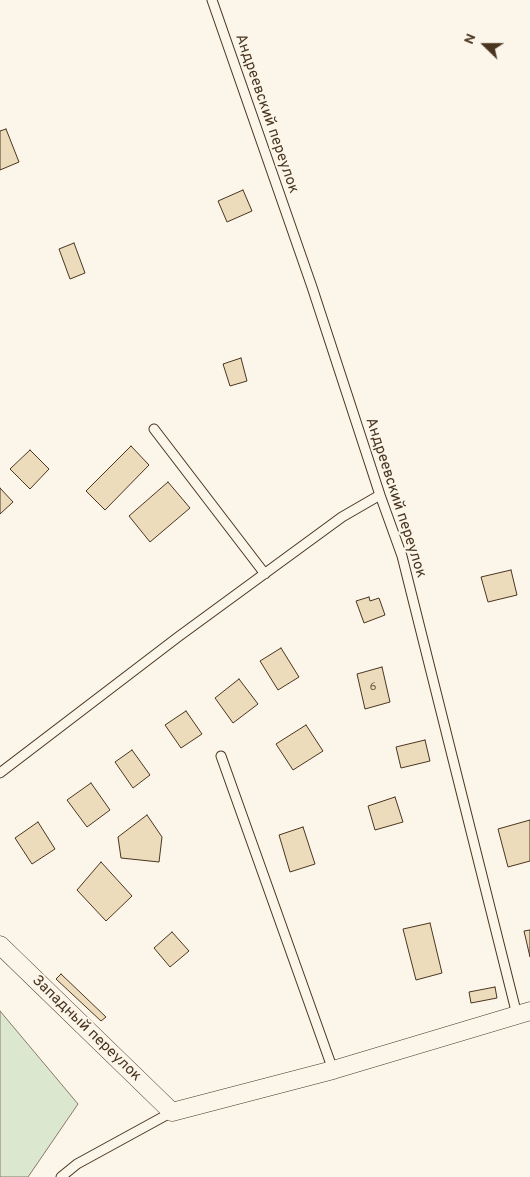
<!DOCTYPE html>
<html>
<head>
<meta charset="utf-8">
<style>
	body { margin:0 }
	#map { position:relative; width:530px; height:1177px; overflow:hidden; background:#fbf6e9; font-family:Overpass,sans-serif }
	canvas { display:block }
	.north { position:absolute; left:460px; top:20px; width:50px; height:50px; -webkit-text-stroke:4px #fbf6e9; paint-order:stroke; rotate:292deg; font-size:14px; font-weight:700; line-height:20px; text-align:center; color:#4a3520 }
	.north::after { content:''; display:block; margin:auto; width:18px; height:22px; background:#4a3520; clip-path:polygon(50% 0,100% 100%,50% 72%,0 100%) }
</style>
</head>
<body>
<div id="map">
<canvas width="530" height="1177"></canvas>
<div class="north">N</div>
</div>
<script>
const ctx = document.querySelector('canvas').getContext('2d');
ctx.lineJoin = 'round';
function paint(path, color) {
  ctx.fillStyle = color;
  ctx.fill(path, 'evenodd');
}
function toPath(rows) {
  const path = new Path2D();
  for (const r of rows) {
    path.moveTo(r[0], r[1]);
    for (let i = 2; i < r.length; i += 2) path.lineTo(r[i], r[i + 1]);
  }
  return path;
}
function trace(path, color, width, dash) {
  ctx.strokeStyle = color;
  ctx.lineWidth = width;
  ctx.lineCap = dash ? 'butt' : 'round';
  ctx.setLineDash(dash || []);
  ctx.stroke(path);
}
function write(font, color, halo, rows, align = 'center') {
  ctx.font = font + ' Overpass,sans-serif';
  ctx.lineWidth = 4;
  ctx.setLineDash([]);
  ctx.textBaseline = 'middle';
  ctx.strokeStyle = halo;
  ctx.fillStyle = color;
  for (const [text, x, y, turn = 0] of rows) {
    ctx.save();
    ctx.translate(x, y);
    ctx.rotate((+turn || 0) * Math.PI / 180);
    ctx.textAlign = isNaN(turn) ? turn : align;
    if (halo) ctx.strokeText(text, 0, 0);
    ctx.fillText(text, 0, 0);
    ctx.restore();
  }
}
const green = toPath([
	[0,1011,78,1104,28,1177,0,1177,0,1011]
]);
paint(green, '#dce7d0');
trace(green, '#887966', 1);
const building = toPath([
	[6,129,19,162,0,170,0,131,6,129],
	[243,190,252,211,227,222,218,201,243,190],
	[74,243,85,273,70,279,59,249,74,243],
	[241,358,247,381,230,386,223,364,241,358],
	[131,446,149,465,105,510,86,491,131,446],
	[30,450,49,469,30,489,10,469,30,450],
	[168,482,190,508,150,542,129,516,168,482],
	[0,488,13,502,0,514,0,488],
	[511,570,517,595,488,602,481,577,511,570],
	[369,597,370,601,379,598,385,615,364,623,356,601,369,597],
	[281,648,299,677,278,690,260,661,281,648],
	[382,667,390,702,365,709,357,674,382,667],
	[239,679,258,704,233,723,215,698,239,679],
	[186,711,202,734,181,748,165,725,186,711],
	[306,725,323,751,293,770,276,744,306,725],
	[425,740,430,761,401,768,396,747,425,740],
	[132,750,150,775,133,788,115,762,132,750],
	[91,783,110,810,87,827,67,800,91,783],
	[395,797,403,822,375,830,368,806,395,797],
	[147,815,162,837,159,862,121,858,118,837,147,815],
	[530,820,530,861,508,867,498,829,530,820],
	[38,822,55,849,32,864,15,838,38,822],
	[303,827,315,864,290,872,279,835,303,827],
	[101,862,132,896,106,921,77,890,101,862],
	[430,923,442,973,416,980,403,929,430,923],
	[530,930,530,957,524,931,530,930],
	[172,932,189,951,170,967,154,948,172,932],
	[61,974,106,1017,101,1021,56,979,61,974],
	[495,987,497,998,471,1003,469,992,495,987]
]);
paint(building, '#ecdcbc');
trace(building, '#4a3520', 1);
const lane = toPath([
	[212,0,312,287,380,495,402,556,517,1015],
	[154,429,265,574],
	[221,756,333,1070],
	[0,773,178,637,342,517,380,495],
	[61,1177,77,1164,172,1112]
]);
const street = toPath([
	[0,945,172,1112,333,1070,530,1011]
]);
trace(lane, '#4a3520', 11);
trace(street, '#4a3520', 19);
trace(lane, '#fbf6e9', 9);
trace(street, '#fbf6e9', 18);
write('12px', '#725f47', null, [
	["6",373,688]
]);
write('15px', '#4a3520', '#fbf6e9', [
	["Андреевский переулок",266,114,71],
	["Андреевский переулок",395,498,72],
	["Западный переулок",86,1029,44]
]);
</script>
</body>
</html>
